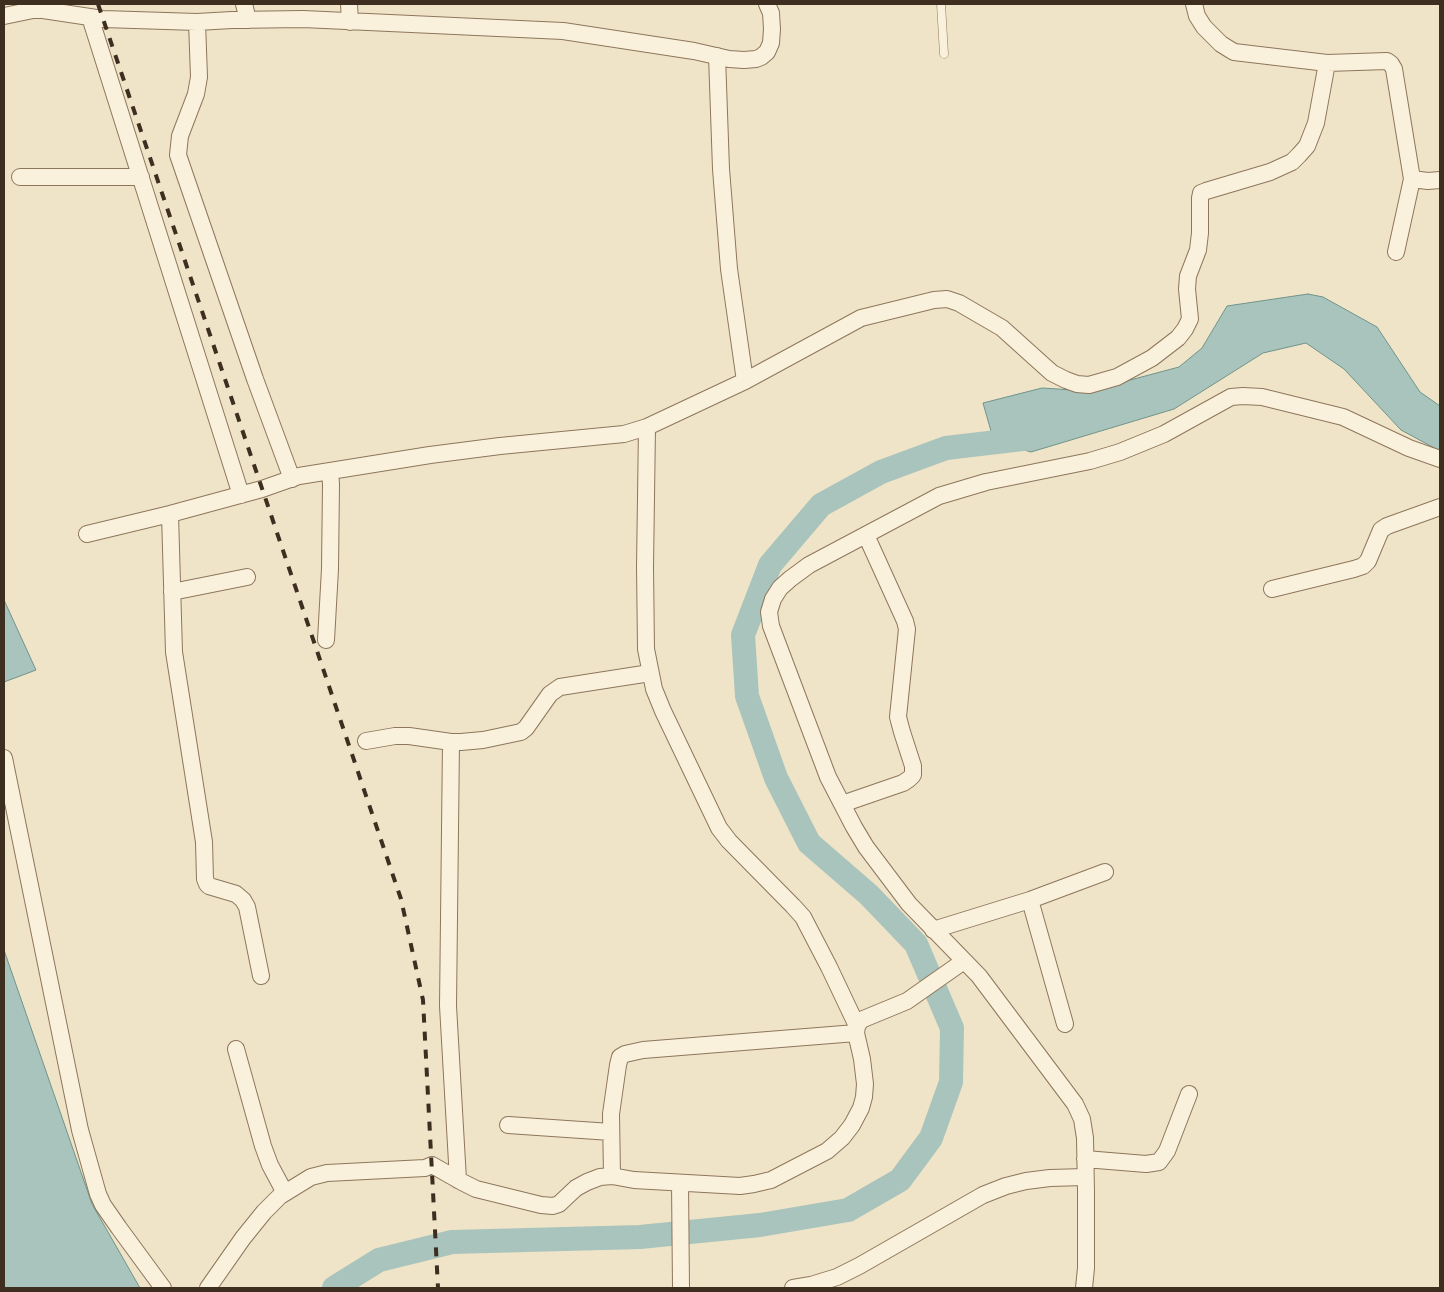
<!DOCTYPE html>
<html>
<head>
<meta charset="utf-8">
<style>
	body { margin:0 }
	#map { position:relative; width:1444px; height:1292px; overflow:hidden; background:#f0e4c8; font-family:"Source Serif 4",serif }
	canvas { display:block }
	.frame { position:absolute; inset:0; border:5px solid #3d2e20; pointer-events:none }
</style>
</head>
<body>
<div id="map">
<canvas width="1444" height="1292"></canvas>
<div class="frame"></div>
</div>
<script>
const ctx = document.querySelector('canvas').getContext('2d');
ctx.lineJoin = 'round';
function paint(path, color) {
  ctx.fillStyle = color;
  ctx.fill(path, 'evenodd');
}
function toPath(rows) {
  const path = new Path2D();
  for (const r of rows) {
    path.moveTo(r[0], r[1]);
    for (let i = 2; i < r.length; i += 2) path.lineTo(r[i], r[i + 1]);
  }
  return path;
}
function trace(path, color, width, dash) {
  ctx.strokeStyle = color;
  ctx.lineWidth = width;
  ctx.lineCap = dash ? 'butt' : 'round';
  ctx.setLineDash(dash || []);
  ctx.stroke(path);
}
const water = toPath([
	[1308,294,1323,297,1377,327,1420,392,1440,406,1440,451,1401,430,1344,369,1306,343,1263,353,1174,409,1031,452,1001,443,991,431,983,403,1042,388,1089,391,1179,367,1202,348,1227,306,1308,294],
	[4,600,36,670,4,682,4,600],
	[4,950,92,1204,140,1288,4,1288,4,950]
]);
paint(water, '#a9c4bc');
trace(water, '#6f938a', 1);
trace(toPath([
	[334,1288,379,1260,452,1242,640,1237,760,1225,848,1210,900,1180,931,1138,951,1082,952,1028,916,944,869,895,809,843,776,778,747,696,743,635,770,565,821,505,881,472,946,448,1031,438]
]), '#a9c4bc', 24);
const service = toPath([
	[941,4,944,54]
]);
const minor = toPath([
	[244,4,248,20],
	[349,4,350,22],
	[1194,4,1197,16,1204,27,1221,44,1234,52,1327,63,1387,61,1391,64,1394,69,1412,179,1396,252],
	[4,16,33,10,43,10,103,19,197,22,232,20,303,19,563,31,694,51,729,59,744,60,756,59,761,57,767,52,771,43,772,29,771,13,767,4],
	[90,17,241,495],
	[197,22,199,77,196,94,180,136,178,155,255,379,292,479],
	[717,56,721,169,729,269,745,381],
	[20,177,141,177],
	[1412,179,1428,181,1440,180],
	[647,427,645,567,646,649,654,689,663,711,719,828,729,841,793,906,803,917,829,967,857,1026],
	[170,514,174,652,204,842,205,879,207,884,209,886,236,894,243,900,247,907,261,976],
	[87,534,170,514,262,489,299,476,430,455,500,446,624,434,647,427,745,381,861,318,934,300,947,299,959,303,1002,328,1052,373,1066,380,1077,384,1089,385,1117,377,1152,358,1178,338,1185,329,1190,319,1187,289,1188,276,1198,250,1200,233,1200,198,1201,193,1206,191,1270,172,1292,162,1299,155,1307,146,1316,123,1327,63],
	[1272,589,1354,569,1363,566,1368,561,1381,530,1387,526,1440,507],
	[172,592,247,577],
	[326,640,330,569,331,484,330,471],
	[366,741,395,736,409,736,451,742,461,742,483,740,521,732,526,728,550,694,560,687,650,673],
	[451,742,448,1006,458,1180],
	[4,758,80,1130,98,1194,103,1205,119,1228,163,1288],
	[842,804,903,783,909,779,913,775,913,766,902,732,898,717,907,629,905,621,866,535],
	[1030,900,1065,1024],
	[933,930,1030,900,1105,872],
	[236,1049,263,1146,270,1165,285,1193],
	[508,1125,611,1132],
	[1085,1159,1146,1164,1159,1162,1167,1151,1189,1094],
	[612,1176,611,1114,618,1065,620,1057,625,1054,643,1050,856,1033],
	[680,1183,681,1288],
	[208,1288,243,1238,264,1212,280,1196,311,1177,327,1173,425,1168,432,1165,462,1182,476,1189,541,1205,553,1206,559,1204,576,1188,587,1182,600,1177,612,1176,634,1180,740,1186,754,1184,771,1180,827,1151,842,1138,852,1125,861,1108,864,1097,865,1084,862,1059,856,1033,857,1026,861,1020,907,1001,964,961],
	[793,1288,811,1285,837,1277,859,1266,983,1195,1006,1186,1026,1181,1050,1178,1085,1177],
	[1084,1288,1086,1268,1086,1192,1085,1138,1082,1119,1075,1104,979,976,909,904,866,847,854,827,828,777,771,626,769,612,773,599,780,588,790,579,809,565,939,496,986,482,1090,461,1120,452,1164,434,1231,397,1243,396,1262,397,1343,417,1409,448,1440,459]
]);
trace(service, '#8d765c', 9);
trace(minor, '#8d765c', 18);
trace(service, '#faf1dc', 8);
trace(minor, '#faf1dc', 16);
trace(toPath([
	[98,4,401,899,423,1000,438,1288]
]), '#3d2e20', 4, [9, 9]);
</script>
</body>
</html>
